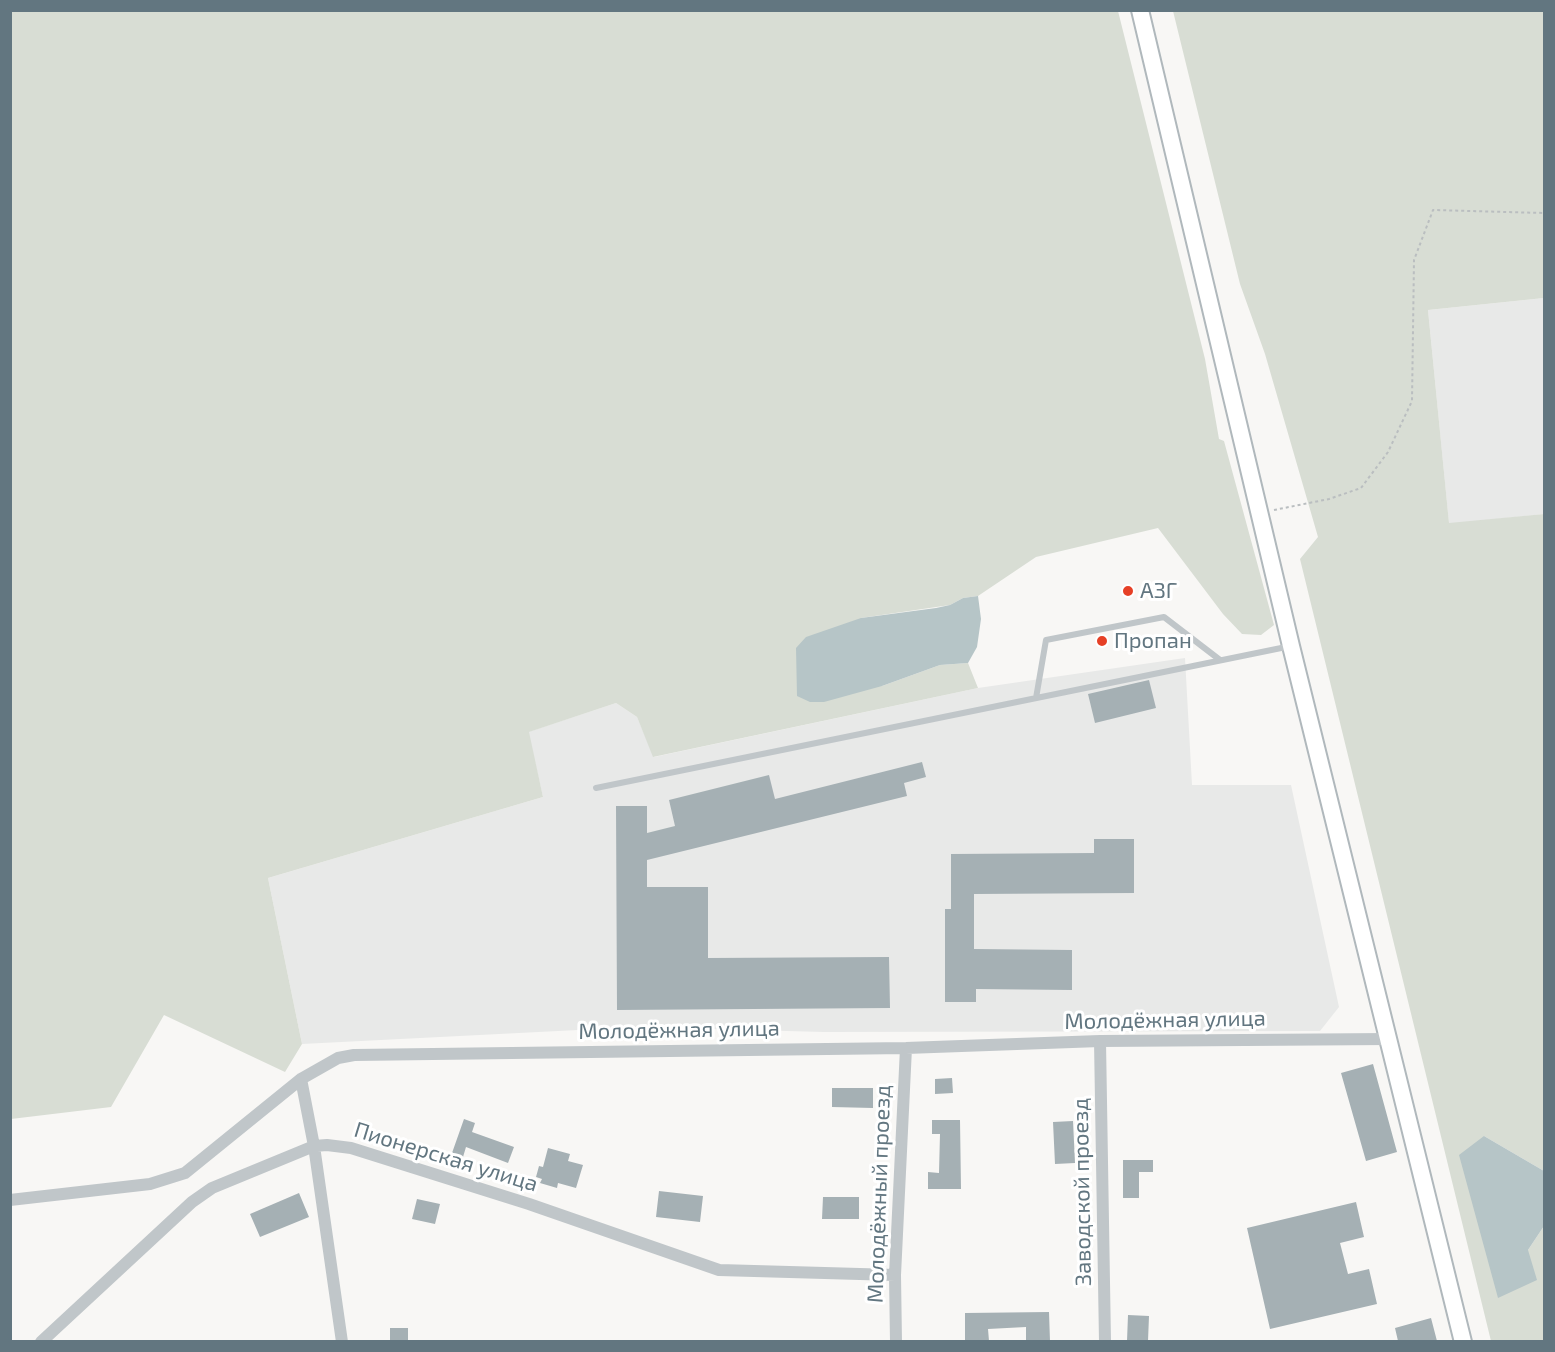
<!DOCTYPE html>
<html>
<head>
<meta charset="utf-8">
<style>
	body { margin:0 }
	#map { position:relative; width:1555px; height:1352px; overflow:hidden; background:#f8f7f5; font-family:"Exo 2",sans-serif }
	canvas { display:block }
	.frame { position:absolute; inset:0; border:12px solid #627680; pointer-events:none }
</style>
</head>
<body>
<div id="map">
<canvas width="1555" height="1352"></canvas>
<div class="frame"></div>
</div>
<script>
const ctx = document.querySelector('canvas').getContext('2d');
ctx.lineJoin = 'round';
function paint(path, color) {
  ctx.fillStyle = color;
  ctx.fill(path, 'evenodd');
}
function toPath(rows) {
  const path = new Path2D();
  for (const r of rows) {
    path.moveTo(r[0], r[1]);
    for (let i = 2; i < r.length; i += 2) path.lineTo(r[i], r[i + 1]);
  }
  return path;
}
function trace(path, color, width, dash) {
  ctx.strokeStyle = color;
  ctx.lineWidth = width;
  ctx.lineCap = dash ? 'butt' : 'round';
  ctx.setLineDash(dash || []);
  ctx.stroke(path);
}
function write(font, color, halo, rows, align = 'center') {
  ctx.font = font + ' "Exo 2",sans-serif';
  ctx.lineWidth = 6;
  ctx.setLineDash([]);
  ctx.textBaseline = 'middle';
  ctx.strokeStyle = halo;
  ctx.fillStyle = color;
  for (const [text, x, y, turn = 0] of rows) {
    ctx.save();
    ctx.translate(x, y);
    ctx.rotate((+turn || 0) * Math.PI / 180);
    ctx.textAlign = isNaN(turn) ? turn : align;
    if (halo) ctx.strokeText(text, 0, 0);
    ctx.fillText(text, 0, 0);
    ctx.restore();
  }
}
paint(toPath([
	[1544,298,1544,514,1449,524,1428,310],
	[1185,658,1192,785,1291,785,1339,1007,1320,1031,824,1032,637,1027,302,1044,268,878,543,797,528,732,616,703,637,717,654,757,978,688]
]), '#e8e9e8');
paint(toPath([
	[10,11,1118,11,1205,359,1219,439,1224,441,1274,625,1261,635,1242,634,1223,614,1158,528,1036,557,978,596,963,598,950,605,861,618,882,686,940,665,968,663,978,688,653,757,637,717,616,703,529,732,543,797,268,878,302,1044,285,1072,164,1015,111,1107,11,1119],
	[1173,11,1544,11,1544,298,1428,310,1449,523,1544,514,1544,1171,1484,1136,1528,1250,1544,1226,1544,1341,1491,1341,1300,559,1318,537,1265,354,1240,284]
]), '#d8ddd4');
paint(toPath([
	[978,596,981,619,977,647,968,663,940,665,882,686,824,702,810,702,797,696,796,648,806,637,861,618,936,608,950,605,963,598],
	[1484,1136,1544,1171,1544,1226,1528,1250,1537,1280,1498,1298,1459,1155]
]), '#b6c5c7');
paint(toPath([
	[1149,680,1156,708,1095,723,1088,694],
	[922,762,926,777,904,783,907,796,647,860,647,887,708,887,708,958,889,957,890,1008,617,1010,616,806,647,806,647,833,675,826,669,800,769,775,775,799],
	[1094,839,1134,839,1134,893,974,894,974,949,1072,950,1072,990,976,989,976,1002,945,1002,945,909,951,909,951,854,1094,853],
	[1373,1064,1397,1152,1366,1161,1341,1073],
	[952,1078,953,1093,935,1094,935,1079],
	[832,1088,873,1088,873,1108,832,1107],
	[464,1119,475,1123,472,1132,514,1147,508,1163,466,1147,463,1157,452,1153],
	[932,1120,960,1120,961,1189,928,1189,928,1172,939,1173,940,1134,932,1134],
	[1073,1121,1075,1163,1055,1164,1053,1122],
	[548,1148,570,1154,568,1161,583,1165,576,1188,558,1183,557,1188,540,1183,542,1179,536,1177,539,1166,543,1167],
	[1123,1160,1153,1160,1153,1172,1139,1172,1139,1198,1123,1198],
	[659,1191,703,1196,700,1222,656,1217],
	[299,1193,309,1217,260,1237,250,1214],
	[823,1197,859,1197,859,1219,822,1219],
	[417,1199,440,1204,435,1224,412,1219],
	[1356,1202,1364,1237,1340,1243,1348,1274,1369,1269,1377,1304,1270,1329,1247,1228],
	[1049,1312,1050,1341,1026,1341,1026,1327,988,1329,989,1341,965,1341,965,1313],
	[1128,1315,1149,1316,1148,1341,1127,1341],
	[1431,1318,1437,1341,1398,1341,1395,1328],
	[390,1328,408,1328,408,1341,390,1341]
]), '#a5b0b4');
const secondary = toPath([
	[1140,10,1291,646,1463,1342]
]);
trace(secondary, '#b0b8bc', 20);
trace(toPath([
	[1274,510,1329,499,1361,488,1388,452,1412,401,1414,260,1433,210,1544,213]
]), '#babec0', 2, [3, 3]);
trace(toPath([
	[1036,698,1046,640,1164,617,1220,660],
	[596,788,1291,646]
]), '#c0c6c9', 6);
trace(toPath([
	[1100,1041,1105,1342],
	[301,1079,314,1146,342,1342],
	[10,1200,150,1184,185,1173,301,1079,338,1058,354,1055,906,1048,1100,1041,1389,1039],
	[41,1342,192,1202,212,1188,314,1146,327,1145,351,1148,529,1204,719,1270,895,1275],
	[896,1342,895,1275,906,1048]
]), '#c0c6c9', 12);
trace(secondary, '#fff', 16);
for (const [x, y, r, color] of [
	[1128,591,6,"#e64026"],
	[1102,641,6,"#e64026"]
]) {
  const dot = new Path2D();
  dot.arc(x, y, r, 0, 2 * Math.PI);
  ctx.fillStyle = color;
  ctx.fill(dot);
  trace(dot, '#fff', 2);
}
write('22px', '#627680', '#fff', [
	["АЗГ",1140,591],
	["Пропан",1114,641]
], 'left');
write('22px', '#627680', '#fff', [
	["Молодёжная улица",1165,1020,-1],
	["Молодёжная улица",679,1030,-1],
	["Пионерская улица",446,1157,17],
	["Заводской проезд",1082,1192,-91],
	["Молодёжный проезд",879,1194,-88]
]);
</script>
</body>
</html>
